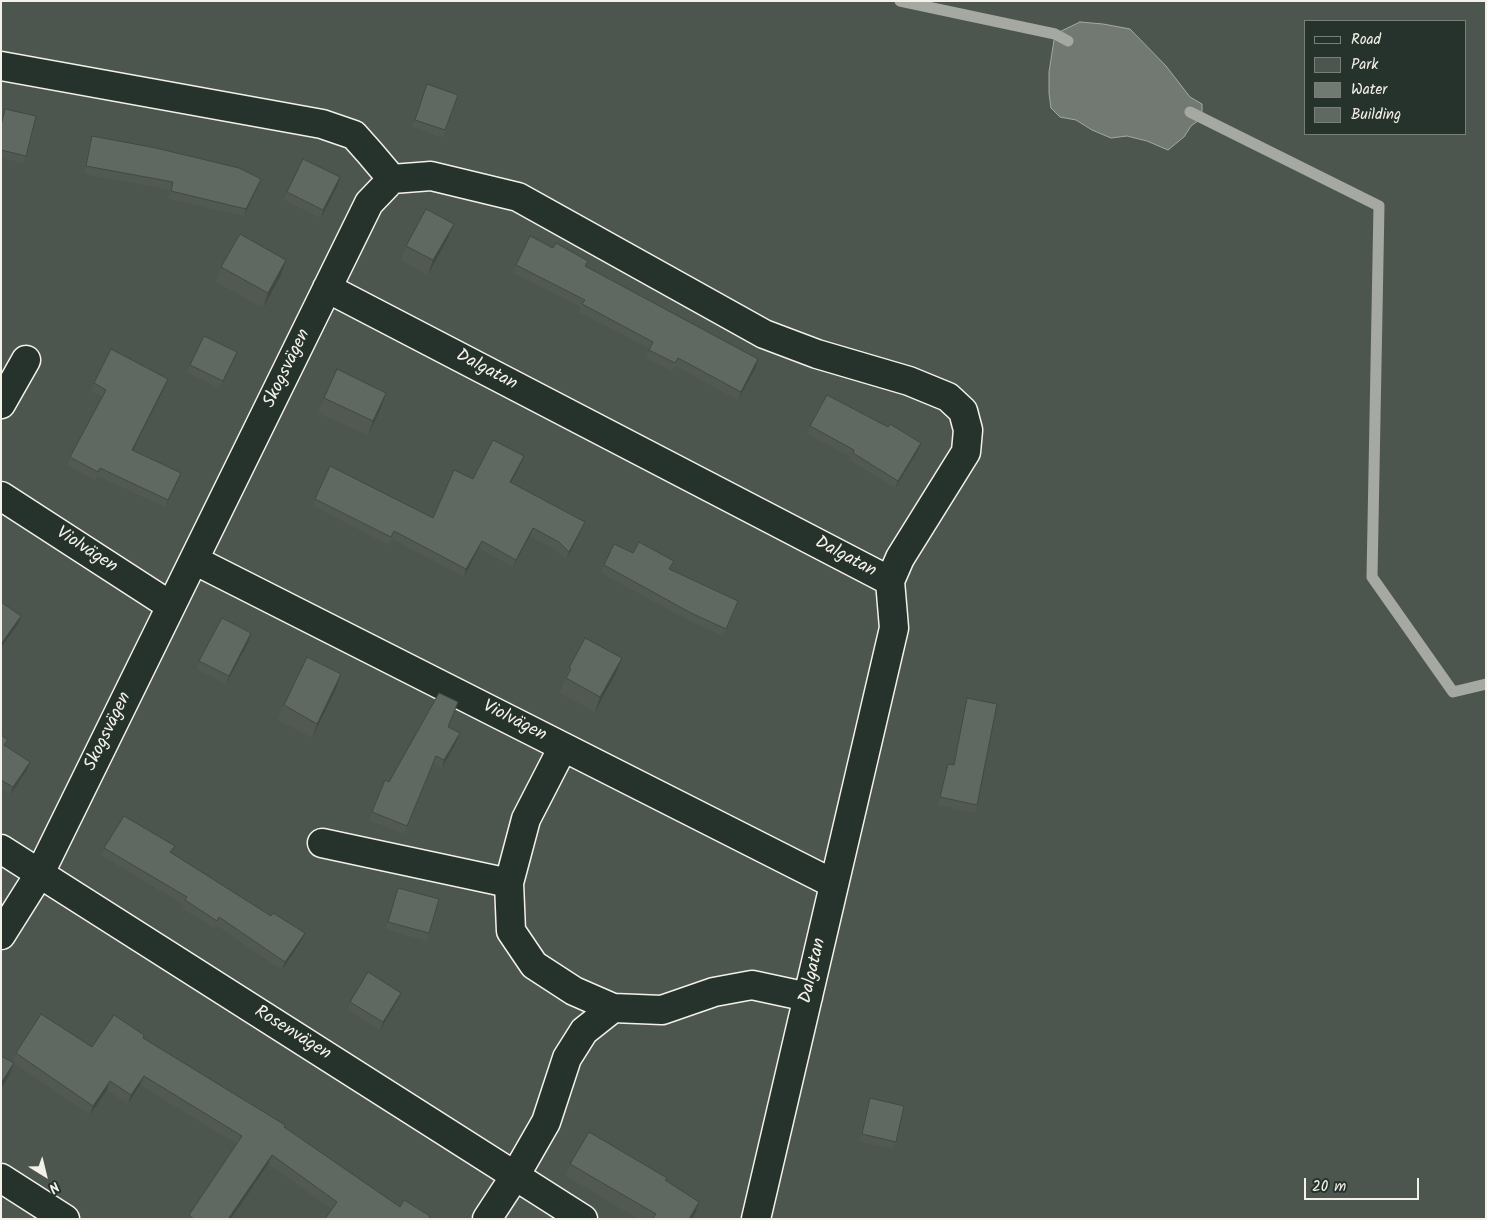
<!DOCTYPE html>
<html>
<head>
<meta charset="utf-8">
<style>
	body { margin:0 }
	#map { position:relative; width:1487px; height:1220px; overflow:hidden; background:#323e38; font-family:Kalam,sans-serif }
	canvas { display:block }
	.frame { position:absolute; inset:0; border:2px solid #f4f1e8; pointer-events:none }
	.legend { position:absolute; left:1304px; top:20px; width:162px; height:115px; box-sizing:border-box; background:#26332d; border:1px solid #787f78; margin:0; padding:6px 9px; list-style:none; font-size:15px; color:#f4f1e8 }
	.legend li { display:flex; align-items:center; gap:10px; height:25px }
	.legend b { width:25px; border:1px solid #787f78 }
	.north { position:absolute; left:20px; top:1150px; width:50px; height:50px; -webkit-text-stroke:4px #26332d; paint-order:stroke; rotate:144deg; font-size:14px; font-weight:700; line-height:20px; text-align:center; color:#f4f1e8 }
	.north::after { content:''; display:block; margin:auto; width:18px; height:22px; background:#f4f1e8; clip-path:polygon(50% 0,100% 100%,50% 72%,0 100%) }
	.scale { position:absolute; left:1304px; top:1178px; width:115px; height:22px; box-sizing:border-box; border:2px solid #f4f1e8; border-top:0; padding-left:6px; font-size:15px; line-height:18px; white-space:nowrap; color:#f4f1e8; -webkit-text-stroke:4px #26332d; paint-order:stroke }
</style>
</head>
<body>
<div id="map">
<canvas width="1487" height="1220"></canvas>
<div class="frame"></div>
<ul class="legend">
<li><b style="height:6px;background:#26332d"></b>Road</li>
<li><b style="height:14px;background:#4c564f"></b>Park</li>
<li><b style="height:14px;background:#727972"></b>Water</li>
<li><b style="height:14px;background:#5f6861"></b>Building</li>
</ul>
<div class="north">N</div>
<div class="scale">20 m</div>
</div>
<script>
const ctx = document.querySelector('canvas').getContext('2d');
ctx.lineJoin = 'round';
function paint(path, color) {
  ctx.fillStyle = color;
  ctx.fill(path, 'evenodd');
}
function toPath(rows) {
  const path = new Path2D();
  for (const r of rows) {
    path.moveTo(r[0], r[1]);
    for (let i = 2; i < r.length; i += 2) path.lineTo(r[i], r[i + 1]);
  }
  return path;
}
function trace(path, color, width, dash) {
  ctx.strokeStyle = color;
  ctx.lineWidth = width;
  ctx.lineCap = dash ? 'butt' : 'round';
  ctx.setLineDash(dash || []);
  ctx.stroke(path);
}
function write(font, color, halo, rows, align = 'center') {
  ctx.font = font + ' Kalam,sans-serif';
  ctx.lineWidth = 4.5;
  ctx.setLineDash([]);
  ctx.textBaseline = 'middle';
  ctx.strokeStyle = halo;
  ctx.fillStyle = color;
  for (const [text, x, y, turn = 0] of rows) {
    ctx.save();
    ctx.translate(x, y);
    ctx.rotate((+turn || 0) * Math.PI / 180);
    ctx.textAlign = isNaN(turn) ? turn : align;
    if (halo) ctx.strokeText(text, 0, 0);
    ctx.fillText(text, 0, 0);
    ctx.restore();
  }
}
paint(toPath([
	[1,1,1486,1,1486,1219,1,1219],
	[1306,21,1466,21,1466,134,1306,134],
	[1130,29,1166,66,1190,97,1202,118,1191,126,1184,138,1168,150,1147,141,1127,136,1111,138,1092,130,1076,120,1049,93,1049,72,1055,34]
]), '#4c564f');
const water = toPath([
	[1080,22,1103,24,1130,29,1166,66,1190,97,1202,104,1202,118,1191,126,1184,137,1168,150,1147,141,1127,136,1111,138,1092,130,1076,120,1060,117,1051,108,1049,93,1049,72,1055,34,1080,22]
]);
paint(water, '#727972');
trace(water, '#a6a9a1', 1);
trace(toPath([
	[900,1,1055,34,1068,41],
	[1190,112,1379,206,1372,577,1453,692,1486,684]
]), '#a6a9a1', 11);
const minor = toPath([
	[1,66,322,124,354,135,370,153,392,179],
	[392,179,431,176,518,197,764,334,817,354,909,381,948,397,963,411,968,430,966,452,900,558,890,581,894,628,756,1219],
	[327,288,890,581],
	[1,404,26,360],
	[1,496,171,606],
	[194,560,834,884],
	[563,747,526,819,509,883,511,931,534,965,574,991,613,1008,662,1010,714,992,752,985,808,997],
	[322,843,509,883],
	[1,849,583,1219],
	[1,935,40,873,369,203,392,179],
	[1,1178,65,1219],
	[487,1219,515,1176,546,1122,567,1058,584,1031,613,1008]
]);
trace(minor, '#f4f1e8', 31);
trace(minor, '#26332d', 28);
paint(toPath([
	[427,84,458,95,443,138,412,127],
	[5,109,26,156,23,163,1,158,1,122],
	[92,136,261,179,258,186,244,216,168,199,170,190,84,174,89,144],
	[338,185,321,218,284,200,287,192],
	[448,238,428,275,401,261,406,246],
	[553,248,586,267,758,359,756,367,738,400,675,366,672,371,646,358,650,349,579,312,581,307,513,273,516,265],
	[286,260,281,275,263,308,216,282,221,267],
	[237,352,234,360,220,388,187,373,190,365],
	[168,379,165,387,133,451,178,481,165,507,98,476,95,480,67,465,70,457,102,397,91,391,94,383],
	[324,398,381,408,368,435,318,413],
	[810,426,888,427,921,443,918,451,895,488,850,460,851,457,807,434],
	[521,464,511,483,582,529,566,560,556,550,530,536,513,567,479,548,464,577,392,539,389,545,313,506,315,499,433,518,473,479],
	[633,553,670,570,736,608,723,636,688,620,601,573,604,565],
	[251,633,249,641,226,684,197,669,199,661],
	[622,658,616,673,595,712,560,693,569,668],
	[341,674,336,689,312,738,278,720,284,705],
	[967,698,977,805,975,813,938,805,945,771,948,764,953,765,965,705],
	[448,727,460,733,457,741,442,768,433,763,404,834,369,820,385,780,389,782],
	[1,735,8,740,5,746,27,770,10,795,1,789],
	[104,848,172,853,302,940,282,970,216,925,214,928,182,908,184,905,101,855],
	[398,888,429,933,427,941,385,929],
	[398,1000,380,1030,347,1009,350,1002],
	[143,1038,284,1127,400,1207,430,1216,332,1209,268,1164,231,1219,188,1219,189,1215,237,1144,140,1085,128,1104,107,1090,90,1115,13,1062,16,1053,92,1047],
	[870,1098,896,1142,893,1149,859,1142,867,1106],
	[570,1164,666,1181,695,1214,692,1219,638,1219,566,1176]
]), '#525953');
paint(toPath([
	[340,177,338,185,321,218,323,210],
	[261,179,258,186,244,216,246,209],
	[454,224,448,238,428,275,433,260],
	[286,260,281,275,263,308,268,293],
	[237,352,234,360,220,388,223,381],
	[758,359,756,367,738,400,741,392],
	[168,379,165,387,129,458,132,450],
	[386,393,381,408,368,435,373,421],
	[921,443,918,451,895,488,898,481],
	[524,456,521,464,507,490,510,482],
	[181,473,178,481,165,507,168,500],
	[585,522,582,529,566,560,569,552],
	[533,528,530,536,513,567,516,560],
	[482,541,479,548,464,577,466,569],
	[21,616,18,624,1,648,1,644],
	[251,633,249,641,226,684,229,676],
	[622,658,616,673,595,712,600,697],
	[341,674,336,689,312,738,317,724],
	[460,733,457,741,442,768,444,760],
	[30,762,27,770,10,795,13,787],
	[305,933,302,940,282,970,285,962],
	[401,993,398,1000,380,1030,383,1022],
	[14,1063,8,1078,1,1089,1,1083],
	[144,1076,140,1085,128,1104,131,1095],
	[110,1081,107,1090,90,1115,93,1106],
	[272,1155,268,1164,231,1219,228,1219],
	[699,1202,695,1214,692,1219,689,1219]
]), '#424944');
const building = toPath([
	[427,84,458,95,445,130,415,120,427,84],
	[5,109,36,116,26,156,1,150,1,126,5,109],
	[92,136,156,148,239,168,261,179,246,209,171,191,173,182,86,166,92,136],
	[303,159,340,177,323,210,287,192,303,159],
	[426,209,454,224,433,260,406,246,426,209],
	[240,234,286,260,268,293,221,267,240,234],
	[530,236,553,248,556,243,588,261,585,266,758,359,741,392,678,358,675,363,649,350,653,342,582,304,585,300,516,265,530,236],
	[204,336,237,352,223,381,190,365,204,336],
	[111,349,168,379,132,450,181,473,168,500,100,468,98,472,70,457,106,390,94,383,111,349],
	[337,369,386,393,373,421,324,398,337,369],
	[827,395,888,427,890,424,921,443,898,481,853,453,854,450,810,426,827,395],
	[493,440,524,456,510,482,585,522,569,552,559,542,533,528,516,560,482,541,466,569,394,531,391,537,315,499,330,466,433,518,454,470,473,479,493,440],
	[639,542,674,561,669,569,738,601,726,629,691,613,604,565,614,544,633,553,639,542],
	[1,602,21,616,1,644,1,602],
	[222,618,251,633,229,676,199,661,222,618],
	[585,638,622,658,600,697,566,678,571,669,569,668,585,638],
	[307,657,341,674,317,724,284,705,307,657],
	[439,693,458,702,448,727,460,733,444,760,436,756,407,826,372,812,385,780,389,782,439,693],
	[967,698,997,704,977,805,940,797,948,764,954,765,967,698],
	[1,735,8,740,4,745,30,762,13,787,1,780,1,735],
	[124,816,175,846,170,852,271,916,273,913,305,933,285,962,219,917,217,921,185,900,187,897,104,848,124,816],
	[398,888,439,899,429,933,388,922,398,888],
	[368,972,401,993,383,1022,350,1002,368,972],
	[41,1014,92,1047,114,1015,144,1035,143,1038,285,1125,284,1127,400,1207,404,1200,430,1216,428,1219,325,1219,337,1202,272,1155,228,1219,194,1219,189,1215,242,1136,144,1076,131,1095,110,1081,93,1106,16,1053,41,1014],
	[1,1056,14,1063,1,1083,1,1056],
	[870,1098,904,1106,896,1142,862,1134,870,1098],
	[589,1132,667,1178,665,1180,699,1202,689,1219,655,1219,653,1218,656,1214,570,1164,589,1132]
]);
paint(building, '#5f6861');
trace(building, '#424944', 1);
write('18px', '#f4f1e8', '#26332d', [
	["Skogsvägen",288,369,-64],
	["Dalgatan",486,371,28],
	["Violvägen",86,551,33],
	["Dalgatan",845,558,28],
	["Violvägen",514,722,27],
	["Skogsvägen",109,732,-64],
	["Dalgatan",814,971,-77],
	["Rosenvägen",292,1034,32]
]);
</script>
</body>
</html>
